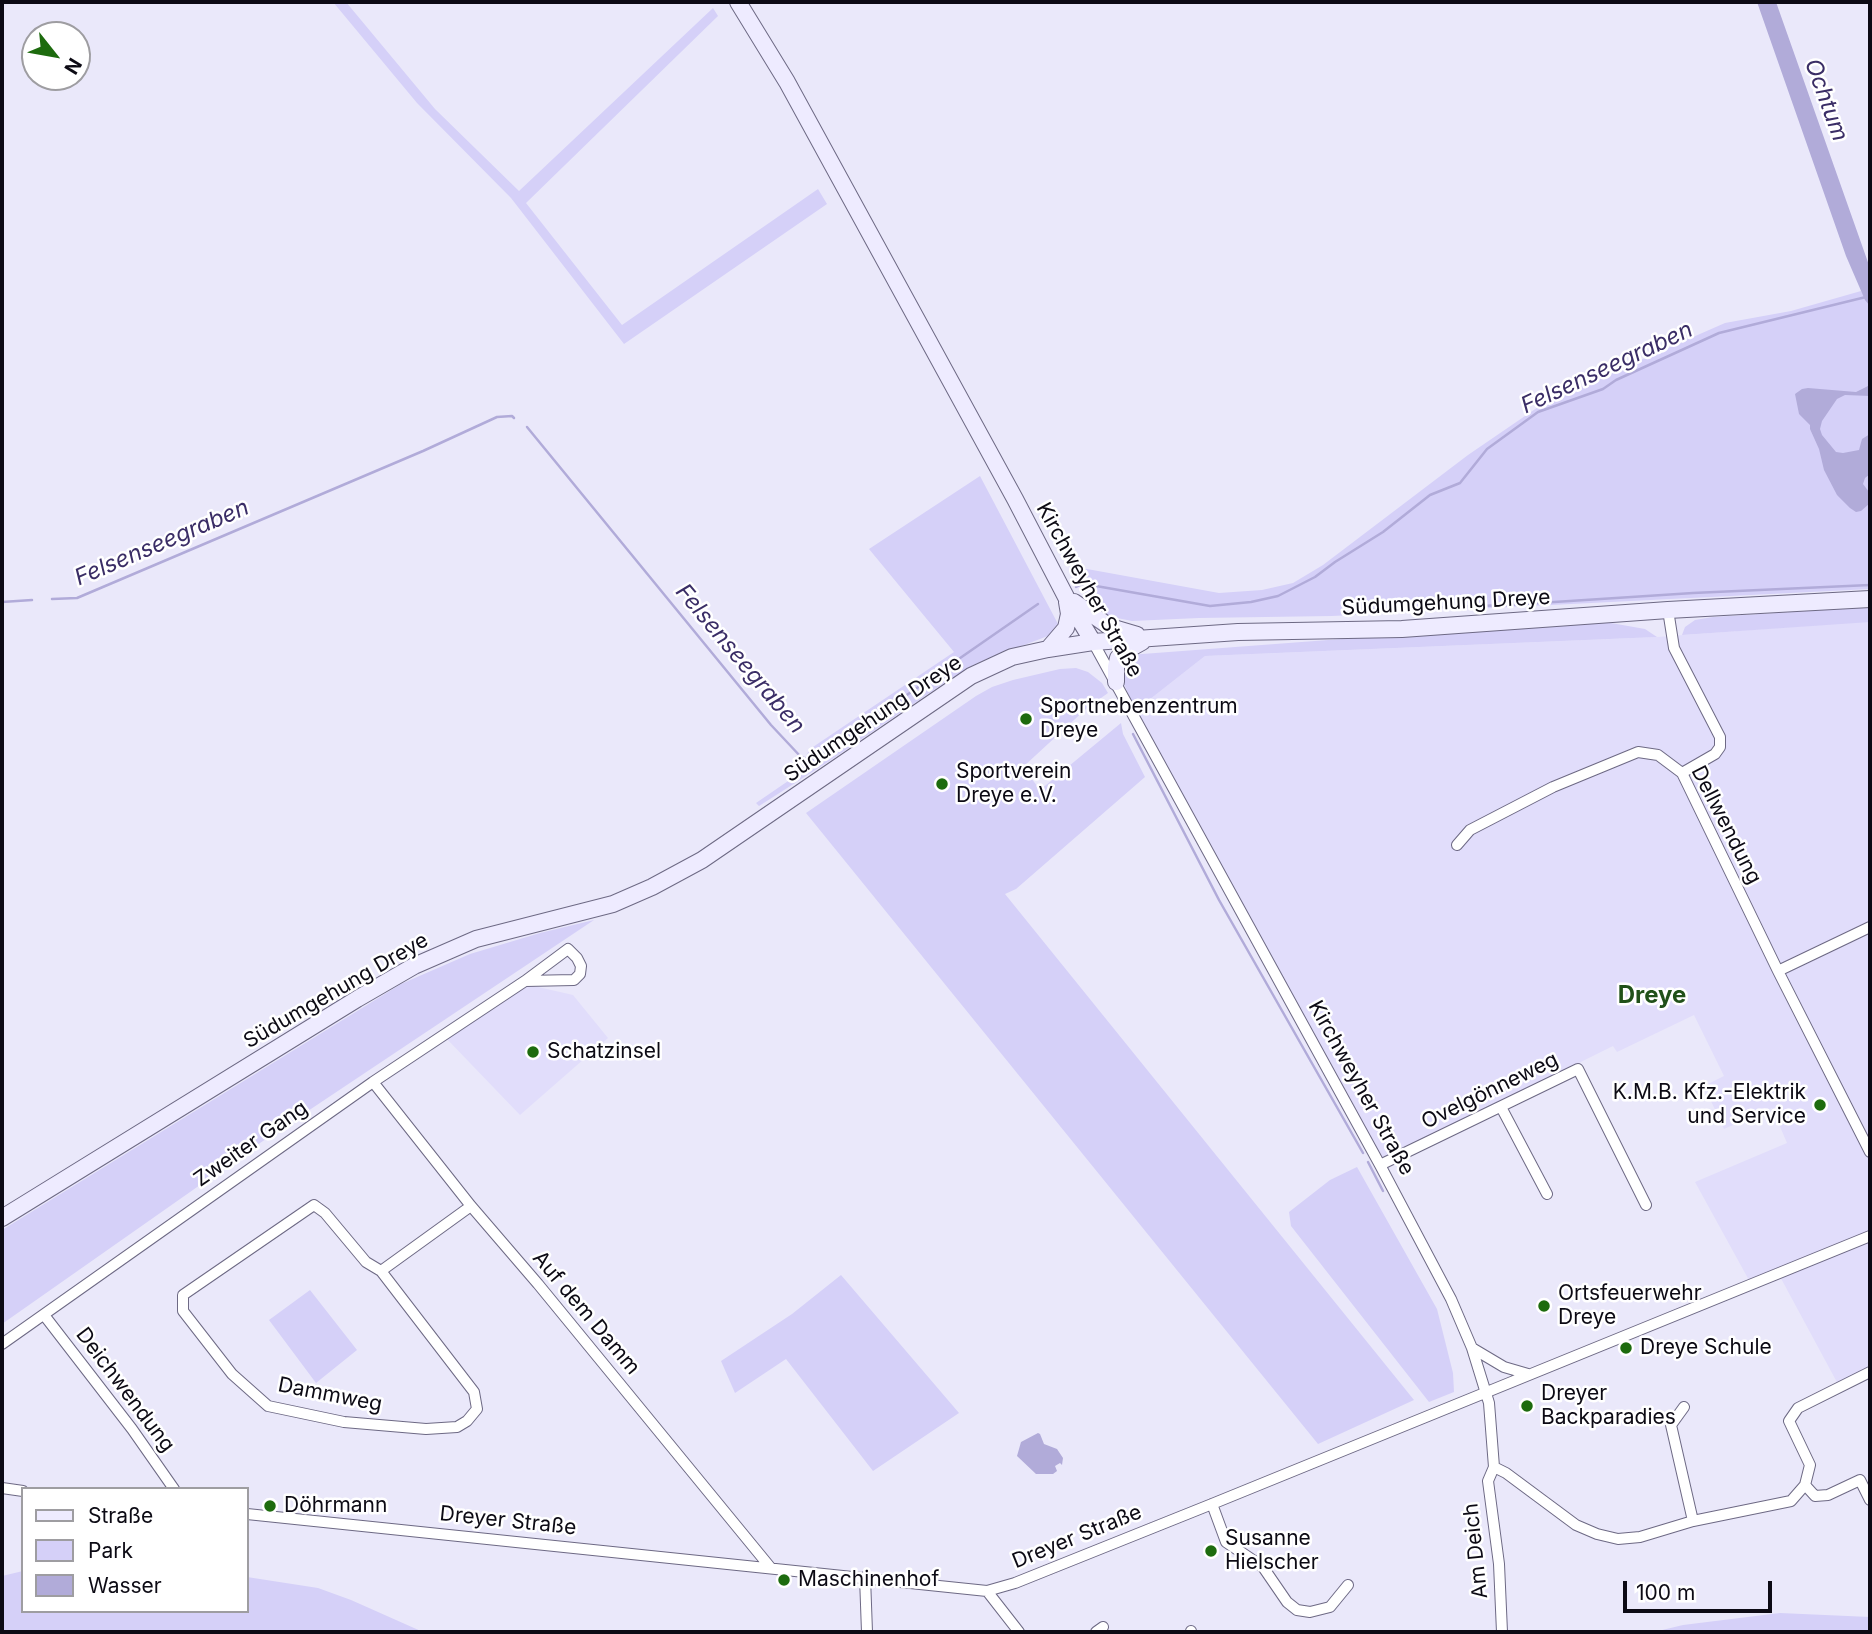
<!DOCTYPE html>
<html>
<head>
<meta charset="utf-8">
<style>
	body { margin:0 }
	#map { position:relative; width:1872px; height:1634px; overflow:hidden; background:#eae8fa; font-family:Inter,sans-serif }
	canvas { display:block }
	.frame { position:absolute; inset:0; border:4px solid #0c0a14; pointer-events:none }
	.legend { position:absolute; left:21px; top:1487px; width:228px; height:126px; box-sizing:border-box; background:#fff; border:2px solid #9e9da1; margin:0; padding:9px 12px; list-style:none; font-size:21px; color:#0c0a14 }
	.legend li { display:flex; align-items:center; gap:14px; height:35px }
	.legend b { width:35px; border:2px solid #9e9da1 }
	.north { position:absolute; left:21px; top:21px; width:70px; height:70px; box-sizing:border-box; background:#fff; border:2px solid #9e9da1; border-radius:50%; rotate:121deg; font-size:19px; font-weight:700; line-height:28px; text-align:center; color:#0c0a14 }
	.north::after { content:''; display:block; margin:auto; width:24px; height:32px; background:#1d6b0e; clip-path:polygon(50% 0,100% 100%,50% 72%,0 100%) }
	.scale { position:absolute; left:1623px; top:1581px; width:149px; height:32px; box-sizing:border-box; border:4px solid #0c0a14; border-top:0; padding-left:9px; font-size:21px; line-height:24px; white-space:nowrap; color:#0c0a14; -webkit-text-stroke:5px #fff; paint-order:stroke }
</style>
</head>
<body>
<div id="map">
<canvas width="1872" height="1634"></canvas>
<div class="frame"></div>
<ul class="legend">
<li><b style="height:9px;background:#eeebff"></b>Straße</li>
<li><b style="height:19px;background:#d5d0f8"></b>Park</li>
<li><b style="height:19px;background:#b1abd9"></b>Wasser</li>
</ul>
<div class="north">N</div>
<div class="scale">100 m</div>
</div>
<script>
const ctx = document.querySelector('canvas').getContext('2d');
ctx.lineJoin = 'round';
function paint(path, color) {
  ctx.fillStyle = color;
  ctx.fill(path, 'evenodd');
}
function toPath(rows) {
  const path = new Path2D();
  for (const r of rows) {
    path.moveTo(r[0], r[1]);
    for (let i = 2; i < r.length; i += 2) path.lineTo(r[i], r[i + 1]);
  }
  return path;
}
function trace(path, color, width, dash) {
  ctx.strokeStyle = color;
  ctx.lineWidth = width;
  ctx.lineCap = dash ? 'butt' : 'round';
  ctx.setLineDash(dash || []);
  ctx.stroke(path);
}
function write(font, color, halo, rows, align = 'center') {
  ctx.font = font + ' Inter,sans-serif';
  ctx.lineWidth = 5;
  ctx.setLineDash([]);
  ctx.textBaseline = 'middle';
  ctx.strokeStyle = halo;
  ctx.fillStyle = color;
  for (const [text, x, y, turn = 0] of rows) {
    ctx.save();
    ctx.translate(x, y);
    ctx.rotate((+turn || 0) * Math.PI / 180);
    ctx.textAlign = isNaN(turn) ? turn : align;
    if (halo) ctx.strokeText(text, 0, 0);
    ctx.fillText(text, 0, 0);
    ctx.restore();
  }
}
paint(toPath([
	[1870,621,1870,1370,1839,1386,1777,1271,1750,1282,1695,1182,1787,1143,1772,1108,1724,1129,1704,1086,1724,1076,1694,1015,1617,1052,1613,1046,1381,1161,1135,711,1205,656,1657,637],
	[525,984,573,995,608,1038,520,1115,445,1037]
]), '#e1ddfb');
paint(toPath([
	[333,2,346,2,435,109,519,191,713,8,718,16,526,203,622,325,818,189,827,204,624,344,511,198,417,103],
	[1861,291,1870,306,1870,589,1332,616,1199,618,1132,621,1107,616,1092,605,1085,594,1076,567,1219,593,1262,590,1293,583,1323,565,1468,455,1547,401,1725,323,1791,311],
	[980,476,1058,624,1057,629,1053,634,980,662,947,681,828,762,759,806,756,803,794,777,810,749,954,652,869,549],
	[1870,607,1870,622,1682,635,1685,627,1695,620,1713,617],
	[1594,620,1645,629,1657,637,1205,656,1135,711,1122,679,1122,663,1129,655],
	[1076,668,1088,672,1102,683,1108,693,1087,708,1023,767,1040,790,1121,723,1123,734,1145,777,1016,889,1005,894,1414,1400,1318,1444,806,813,976,696,992,687,1013,680,1060,669],
	[594,920,257,1145,2,1324,2,1230,401,984,470,954,540,933],
	[1357,1167,1437,1309,1453,1373,1454,1392,1429,1402,1291,1226,1289,1212,1330,1180],
	[841,1275,959,1413,873,1471,786,1359,735,1393,721,1361,792,1314],
	[310,1290,357,1350,316,1383,269,1320],
	[23,1571,23,1611,247,1611,247,1577,318,1588,351,1600,423,1632,2,1632,2,1576],
	[1780,1613,1870,1617,1870,1632,1654,1632,1683,1625]
]), '#d5d0f8');
paint(toPath([
	[1757,2,1776,2,1870,268,1870,306,1865,300,1846,256],
	[1868,386,1870,386,1870,396,1845,395,1837,399,1822,421,1820,429,1822,435,1836,452,1843,453,1859,450,1862,439,1870,434,1870,474,1865,478,1863,484,1869,492,1870,503,1861,511,1856,512,1850,508,1837,495,1824,470,1819,449,1810,429,1810,425,1799,414,1795,394,1802,389,1808,388,1856,392],
	[1038,1433,1040,1434,1044,1444,1057,1449,1063,1458,1062,1465,1060,1463,1055,1466,1057,1471,1053,1474,1036,1474,1017,1456,1021,1442]
]), '#b1abd9');
trace(toPath([
	[527,427,771,725,801,757,807,759,816,758,1038,604],
	[1076,587,1082,584,1096,586,1210,606,1251,602,1278,596,1315,577,1335,562,1383,532,1430,495,1460,483,1487,449,1538,412,1603,389,1616,380,1719,333,1870,296],
	[52,599,77,598,423,451,497,417,512,416,514,418],
	[2,602,32,600],
	[1362,610,1508,605,1693,593,1870,585],
	[1133,734,1219,900,1363,1153],
	[1368,1162,1383,1191]
]), '#b1abd9', 2.5);
const street = toPath([
	[1668,610,1674,648,1720,737,1720,747,1715,754,1682,773],
	[1093,642,1380,1165,1451,1299,1472,1348,1489,1403,1494,1467,1488,1481,1499,1564,1502,1632],
	[1457,845,1470,830,1553,787,1638,752,1658,755,1682,773,1778,971,1870,1152],
	[1778,971,1870,927],
	[373,1082,471,1206,538,1284,770,1567],
	[1501,1107,1547,1194],
	[1380,1165,1578,1069,1646,1205],
	[381,1271,366,1262,325,1213,314,1205,183,1295,183,1311,232,1374,268,1406,344,1422,426,1429,457,1427,467,1421,477,1409,474,1392,381,1271,471,1206],
	[44,1315,132,1429,174,1489],
	[2,1344,373,1082,525,981,568,949,577,958,581,966,580,974,574,980,525,981],
	[1472,1348,1504,1367,1528,1374],
	[1684,1407,1671,1425,1693,1521],
	[1494,1467,1506,1473,1576,1525,1597,1534,1618,1539,1640,1537,1693,1521,1791,1501,1805,1485,1810,1465,1789,1421,1798,1408,1870,1372],
	[1805,1485,1815,1496,1828,1495,1860,1480,1870,1500],
	[2,1488,23,1491],
	[1212,1504,1226,1542,1263,1567,1287,1602,1297,1610,1310,1612,1330,1607,1348,1585],
	[247,1514,987,1591,1015,1583,1212,1504,1870,1236],
	[865,1577,867,1632],
	[987,1591,1019,1632],
	[1191,1631,1191,1632],
	[1096,1632,1103,1627]
]);
const secondary = toPath([
	[738,2,787,82,1015,499,1066,597,1093,642],
	[1074,602,1110,627,1137,635],
	[1048,649,1066,628,1069,614,1067,602],
	[1116,682,1116,667,1118,658,1124,652,1142,642],
	[2,1218,357,999,414,966,476,939,613,904,652,887,702,860,971,676,1012,657,1048,649,1093,642,1238,632,1402,629,1668,610,1870,599]
]);
trace(street, '#6d6984', 12);
trace(secondary, '#6d6984', 18);
trace(street, '#fff', 10);
trace(secondary, '#eeebff', 16);
for (const [x, y, r, color] of [
	[1026,719,7,"#1d6b0e"],
	[942,784,7,"#1d6b0e"],
	[533,1052,7,"#1d6b0e"],
	[1820,1105,7,"#1d6b0e"],
	[1544,1306,7,"#1d6b0e"],
	[1626,1348,7,"#1d6b0e"],
	[1527,1406,7,"#1d6b0e"],
	[270,1506,7,"#1d6b0e"],
	[1211,1551,7,"#1d6b0e"],
	[784,1580,7,"#1d6b0e"]
]) {
  const dot = new Path2D();
  dot.arc(x, y, r, 0, 2 * Math.PI);
  ctx.fillStyle = color;
  ctx.fill(dot);
  trace(dot, '#fff', 2.5);
}
write('21px', '#0c0a14', '#fff', [
	["Kirchweyher Straße",1089,590,61],
	["Südumgehung Dreye",1446,603,-3],
	["Südumgehung Dreye",873,719,-34],
	["Dellwendung",1726,825,63],
	["Südumgehung Dreye",336,991,-30],
	["Kirchweyher Straße",1361,1088,61],
	["Ovelgönneweg",1490,1091,-26],
	["Zweiter Gang",251,1144,-35],
	["Auf dem Damm",586,1313,50],
	["Deichwendung",125,1390,53],
	["Dammweg",330,1395,11],
	["Dreyer Straße",508,1521,6],
	["Dreyer Straße",1077,1537,-22],
	["Am Deich",1476,1551,-96]
]);
write('21px', '#0c0a14', '#fff', [
	["Sportnebenzentrum",1040,707],
	["Dreye",1040,731],
	["Sportverein",956,772],
	["Dreye e.V.",956,796],
	["Schatzinsel",547,1052],
	["K.M.B. Kfz.-Elektrik",1806,1093,"right"],
	["und Service",1806,1117,"right"],
	["Ortsfeuerwehr",1558,1294],
	["Dreye",1558,1318],
	["Dreye Schule",1640,1348],
	["Dreyer",1541,1394],
	["Backparadies",1541,1418],
	["Döhrmann",284,1506],
	["Susanne",1225,1539],
	["Hielscher",1225,1563],
	["Maschinenhof",798,1580]
], 'left');
write('italic 23px', '#3a2d66', '#fff', [
	["Ochtum",1826,100,70],
	["Felsenseegraben",1607,368,-25],
	["Felsenseegraben",162,543,-23],
	["Felsenseegraben",740,659,50]
]);
write('bold 24px', '#205019', '#fff', [
	["Dreye",1652,996]
]);
</script>
</body>
</html>
